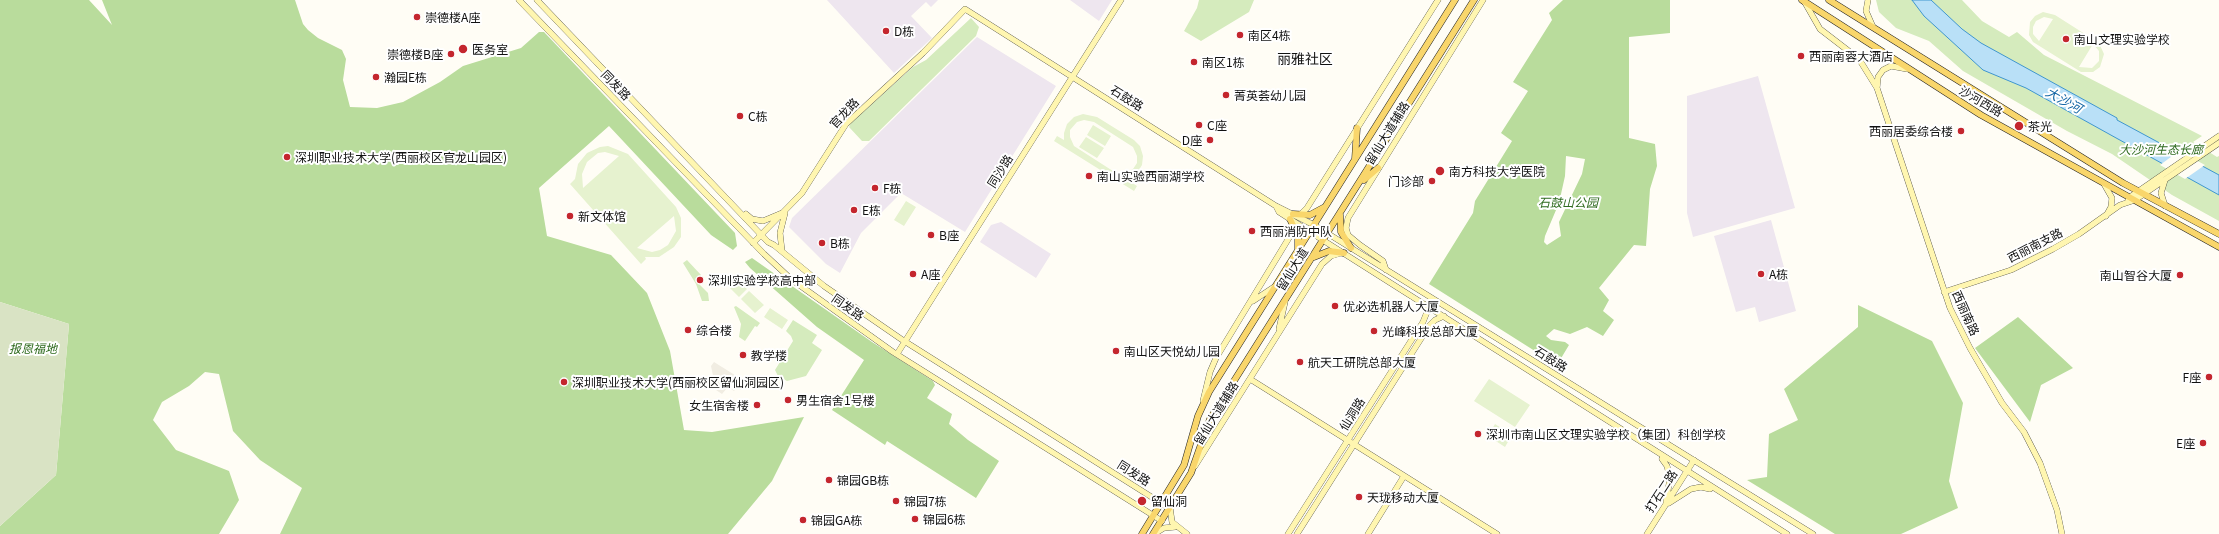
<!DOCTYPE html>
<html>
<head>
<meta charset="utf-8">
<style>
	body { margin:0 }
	canvas { display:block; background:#fffdf5 }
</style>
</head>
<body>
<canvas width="2219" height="534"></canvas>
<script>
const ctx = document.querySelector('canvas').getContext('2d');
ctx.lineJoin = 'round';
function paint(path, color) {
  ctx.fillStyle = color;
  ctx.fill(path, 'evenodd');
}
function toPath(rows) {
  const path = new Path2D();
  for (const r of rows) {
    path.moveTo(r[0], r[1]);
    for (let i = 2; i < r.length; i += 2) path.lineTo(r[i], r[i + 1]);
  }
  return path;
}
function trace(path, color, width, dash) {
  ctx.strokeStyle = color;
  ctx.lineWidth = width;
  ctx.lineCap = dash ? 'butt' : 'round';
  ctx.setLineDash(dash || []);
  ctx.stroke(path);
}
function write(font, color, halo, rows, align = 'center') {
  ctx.font = font + ' Georgia,"Noto Sans SC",serif';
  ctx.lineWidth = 4;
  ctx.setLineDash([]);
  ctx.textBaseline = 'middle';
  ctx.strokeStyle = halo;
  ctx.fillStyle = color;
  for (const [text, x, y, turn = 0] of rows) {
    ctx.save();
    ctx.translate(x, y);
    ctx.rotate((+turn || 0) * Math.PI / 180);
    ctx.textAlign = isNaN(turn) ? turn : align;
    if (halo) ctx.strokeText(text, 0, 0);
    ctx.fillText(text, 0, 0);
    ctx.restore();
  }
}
paint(toPath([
	[827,0,938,0,931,7,926,2,911,16,932,38,894,73],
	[1070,0,1112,0,1099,21],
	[977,37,1056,86,965,232,901,193,861,233,840,273,826,264,789,227,792,218],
	[1758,76,1795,208,1693,237,1687,213,1687,96],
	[1771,220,1796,311,1759,322,1755,307,1736,312,1714,236],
	[1001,222,1051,254,1036,278,980,242,991,225]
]), '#eee6ef');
paint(toPath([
	[1199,0,1254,0,1249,12,1201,41,1184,31,1197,8],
	[1876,0,1962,0,1982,21,2009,37,2017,32,2044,55,2202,136,2193,142,2217,157,2219,156,2219,221,2172,195,2112,154,2067,131,1963,71,1929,41,1896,28,1879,12],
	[971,18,979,27,976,36,869,141,862,141,849,127,851,123,913,67,926,60],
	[687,260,701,275,700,285,708,293,709,301,702,301,696,284,683,263],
	[736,306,760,323,757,327,755,326,745,341,739,337,741,324,734,307],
	[793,320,817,335,812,343,822,350,806,376,787,381,778,376,775,370,793,341,791,336,786,331]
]), '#d5ebbd');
paint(toPath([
	[0,0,89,0,112,25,102,0,295,0,303,24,308,30,318,38,342,50,346,59,343,80,350,107,377,108,403,102,440,82,463,66,521,48,539,32,544,32,735,233,737,246,733,250,711,235,609,126,539,188,547,236,611,255,647,293,670,351,684,430,712,432,804,417,772,481,728,534,280,534,302,488,260,460,233,431,219,374,205,372,189,386,162,402,153,420,176,450,229,471,239,500,219,534,0,534,0,526,56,475,69,324,0,302],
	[1563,0,1670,0,1670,33,1629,37,1629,138,1655,144,1657,166,1650,189,1646,246,1634,245,1599,288,1609,300,1603,311,1614,320,1603,336,1587,327,1570,334,1554,329,1546,336,1551,340,1565,342,1569,345,1557,365,1429,284,1473,213,1475,201,1512,141,1501,133,1528,91,1513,82,1552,20,1549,13],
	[1566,156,1585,159,1582,174,1559,222,1561,236,1547,245,1544,242,1545,236,1559,203,1565,176],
	[752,258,872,342,933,381,935,385,927,398,952,414,949,424,968,440,999,461,976,498,887,441,885,445,832,410,864,360,817,327,750,268,745,262],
	[1858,305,1932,341,1963,403,1949,481,1958,508,1901,534,1835,534,1747,480,1767,477,1769,434,1798,420,1784,389,1858,327],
	[2018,317,2073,368,2041,385,2030,422,1975,348]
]), '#b9dc9c');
paint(toPath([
	[0,302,69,324,56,475,0,526]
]), '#d9e3c4');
paint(toPath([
	[2043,12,2055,15,2099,43,2104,54,2100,67,2093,72,2081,72,2033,42,2029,35,2030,22,2035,16],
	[2044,17,2053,19,2039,41,2033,34,2033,27,2036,21],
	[2093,44,2099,51,2099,61,2092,68,2079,67],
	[1083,114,1097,117,1134,140,1140,146,1143,156,1142,165,1137,173,1126,179,1137,186,1134,191,1054,141,1057,136,1064,140,1064,133,1067,124,1074,117],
	[1084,120,1094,122,1133,147,1137,156,1137,163,1133,169,1127,173,1116,173,1074,146,1070,137,1070,130,1077,122],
	[1093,125,1111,136,1105,146,1087,135],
	[1086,137,1104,148,1097,158,1079,147],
	[608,146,628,154,676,207,681,218,681,237,674,247,659,257,645,257,646,259,641,264,570,184,575,179,578,164,587,153,600,147],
	[605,152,619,156,583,188,582,174,587,162,598,153],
	[674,216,676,231,668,245,660,250,652,252,637,248],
	[906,201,916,207,904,226,894,220],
	[733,275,747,289,739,297,725,283],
	[749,291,764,305,755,313,741,299],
	[770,308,788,320,782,329,764,317],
	[1489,379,1530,405,1515,427,1474,401],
	[1495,424,1512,435,1505,447,1488,436]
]), '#e6f2cf');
paint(toPath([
	[714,362,746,382,741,390,737,387,734,391,728,387,722,394,716,390,711,366]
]), '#f1ede2');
const water = toPath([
	[1912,0,1931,0,1962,29,1981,43,2117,118,2117,120,2219,175,2219,195,2026,88,1983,70,1924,16,1912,0]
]);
paint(water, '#b9e0f7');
trace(water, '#3f96cf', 1);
paint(toPath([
	[2179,151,2205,165,2185,179,2160,165]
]), '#fffdf5');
const secondary = toPath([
	[519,0,764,254,791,279,893,352,1162,521],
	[537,0,768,242,774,245,824,286,901,339,1169,508],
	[1868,0,1866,11,1873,27],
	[1804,1,1820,29,1859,59,1877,88,1950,308,1970,348,2002,403,2024,432,2040,463,2057,510,2062,534],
	[1877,88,1878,77,1883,70,1891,66,1907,69],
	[2165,180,2161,193,2165,206],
	[2104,184,2112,198,2111,207,2106,216],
	[2128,201,2130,197,2219,136],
	[1276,206,1279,212,1329,244,1787,534],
	[746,214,752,219,763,221,782,213],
	[1299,216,1307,208,1438,0],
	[753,243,802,193,846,124,923,53,965,9,1276,206,1314,225,1813,534],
	[782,251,780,233,785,213],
	[1386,270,1383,261,1360,245,1348,235,1346,228,1348,218,1483,0],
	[1944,292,2011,270,2053,249,2079,234,2120,205,2135,200,2219,143],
	[1253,301,1274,287],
	[1279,329,1285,302],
	[897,354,1121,0],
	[1250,379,1497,534],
	[1203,401,1210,372,1216,358,1295,228],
	[1662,459,1667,466,1670,478,1666,502],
	[1195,466,1322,264,1331,256,1341,253],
	[1669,503,1691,489,1701,487,1710,489],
	[1170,507,1172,522,1187,534],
	[1154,534,1164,528,1175,527],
	[1288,534,1423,322,1427,312,1424,304],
	[1297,534,1429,326,1435,320,1444,316],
	[1368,534,1404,476],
	[1647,534,1694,460]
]);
const primary = toPath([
	[1802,0,1981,115,2219,247],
	[1829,0,2123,183,2219,234],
	[1355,159,1357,128],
	[1364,180,1378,168],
	[1293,214,1310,215,1323,208],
	[1340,215,1341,232,1351,248],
	[1290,219,1298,236,1298,249],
	[1314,257,1329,251,1344,253],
	[1142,534,1184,465,1198,416,1209,392,1455,0],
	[1153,534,1191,473,1210,419,1474,0]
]);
trace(secondary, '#333', 6);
trace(primary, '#222', 7);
trace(secondary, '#fff6b0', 5.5);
trace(primary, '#f9d66b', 6);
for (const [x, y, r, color] of [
	[417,17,4,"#c4262e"],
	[886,31,4,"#c4262e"],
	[1240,35,4,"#c4262e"],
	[2066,39,4,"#c4262e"],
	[463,49,5,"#c4262e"],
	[451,54,4,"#c4262e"],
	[1801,56,4,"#c4262e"],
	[1194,62,4,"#c4262e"],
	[376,77,4,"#c4262e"],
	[1226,95,4,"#c4262e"],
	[740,116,4,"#c4262e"],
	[1199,125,4,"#c4262e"],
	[2019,126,5,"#c4262e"],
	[1961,131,4,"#c4262e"],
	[1210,140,4,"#c4262e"],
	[287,157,4,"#c4262e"],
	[1440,171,5,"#c4262e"],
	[1089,176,4,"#c4262e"],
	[1432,181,4,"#c4262e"],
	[875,188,4,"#c4262e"],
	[854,210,4,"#c4262e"],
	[570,216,4,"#c4262e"],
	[1252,231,4,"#c4262e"],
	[931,235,4,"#c4262e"],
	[822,243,4,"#c4262e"],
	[913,274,4,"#c4262e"],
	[1761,274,4,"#c4262e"],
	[2180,275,4,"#c4262e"],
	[700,280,4,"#c4262e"],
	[1335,306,4,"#c4262e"],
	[688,330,4,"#c4262e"],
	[1374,331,4,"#c4262e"],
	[1116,351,4,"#c4262e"],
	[743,355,4,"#c4262e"],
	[1300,362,4,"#c4262e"],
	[2209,377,4,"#c4262e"],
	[564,382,4,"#c4262e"],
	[788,400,4,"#c4262e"],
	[757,405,4,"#c4262e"],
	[1478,434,4,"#c4262e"],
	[2203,443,4,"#c4262e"],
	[829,480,4,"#c4262e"],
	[1359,497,4,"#c4262e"],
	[896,501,4,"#c4262e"],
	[1142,501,5,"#c4262e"],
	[915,519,4,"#c4262e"],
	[803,520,4,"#c4262e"]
]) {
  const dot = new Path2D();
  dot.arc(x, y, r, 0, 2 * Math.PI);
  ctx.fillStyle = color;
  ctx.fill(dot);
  trace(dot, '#fff', 1.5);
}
write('12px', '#111', '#fff', [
	["崇德楼A座",425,17],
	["D栋",894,31],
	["南区4栋",1248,35],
	["南山文理实验学校",2074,39],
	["医务室",472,49],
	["崇德楼B座",443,54,"right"],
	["西丽南蓉大酒店",1809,56],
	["南区1栋",1202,62],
	["瀚园E栋",384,77],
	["菁英荟幼儿园",1234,95],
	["C栋",748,116],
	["C座",1207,125],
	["茶光",2028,126],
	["西丽居委综合楼",1953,131,"right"],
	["D座",1202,140,"right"],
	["深圳职业技术大学(西丽校区官龙山园区)",295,157],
	["南方科技大学医院",1449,171],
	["南山实验西丽湖学校",1097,176],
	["门诊部",1424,181,"right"],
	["F栋",883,188],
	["E栋",862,210],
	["新文体馆",578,216],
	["西丽消防中队",1260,231],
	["B座",939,235],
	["B栋",830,243],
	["A座",921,274],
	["A栋",1769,274],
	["南山智谷大厦",2172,275,"right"],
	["深圳实验学校高中部",708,280],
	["优必选机器人大厦",1343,306],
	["综合楼",696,330],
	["光峰科技总部大厦",1382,331],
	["南山区天悦幼儿园",1124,351],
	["教学楼",751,355],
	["航天工研院总部大厦",1308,362],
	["F座",2201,377,"right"],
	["深圳职业技术大学(西丽校区留仙洞园区)",572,382],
	["男生宿舍1号楼",796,400],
	["女生宿舍楼",749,405,"right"],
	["深圳市南山区文理实验学校（集团）科创学校",1486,434],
	["E座",2195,443,"right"],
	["锦园GB栋",837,480],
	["天珑移动大厦",1367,497],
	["锦园7栋",904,501],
	["留仙洞",1151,501],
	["锦园6栋",923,519],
	["锦园GA栋",811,520]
], 'left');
write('12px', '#111', '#fff', [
	["同发路",616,85,46],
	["石鼓路",1127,98,32],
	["沙河西路",1981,101,30],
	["官龙路",844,113,-47],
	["留仙大道辅路",1387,133,-58],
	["同沙路",1000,171,-58],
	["西丽南支路",2035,245,-27],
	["留仙大道",1292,269,-58],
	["同发路",848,307,35],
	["西丽南路",1966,313,66],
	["石鼓路",1551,359,32],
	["留仙大道辅路",1216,413,-58],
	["仙洞路",1352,414,-58],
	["同发路",1134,473,32],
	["打石二路",1661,491,-57]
]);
write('italic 12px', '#2f6b1f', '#fff', [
	["大沙河生态长廊",2161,149],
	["石鼓山公园",1568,202],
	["报恩福地",33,348]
]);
write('italic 13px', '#1768a6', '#fff', [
	["大沙河",2064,100,29]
]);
write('14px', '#111', '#fff', [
	["丽雅社区",1305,59]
]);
</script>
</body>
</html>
